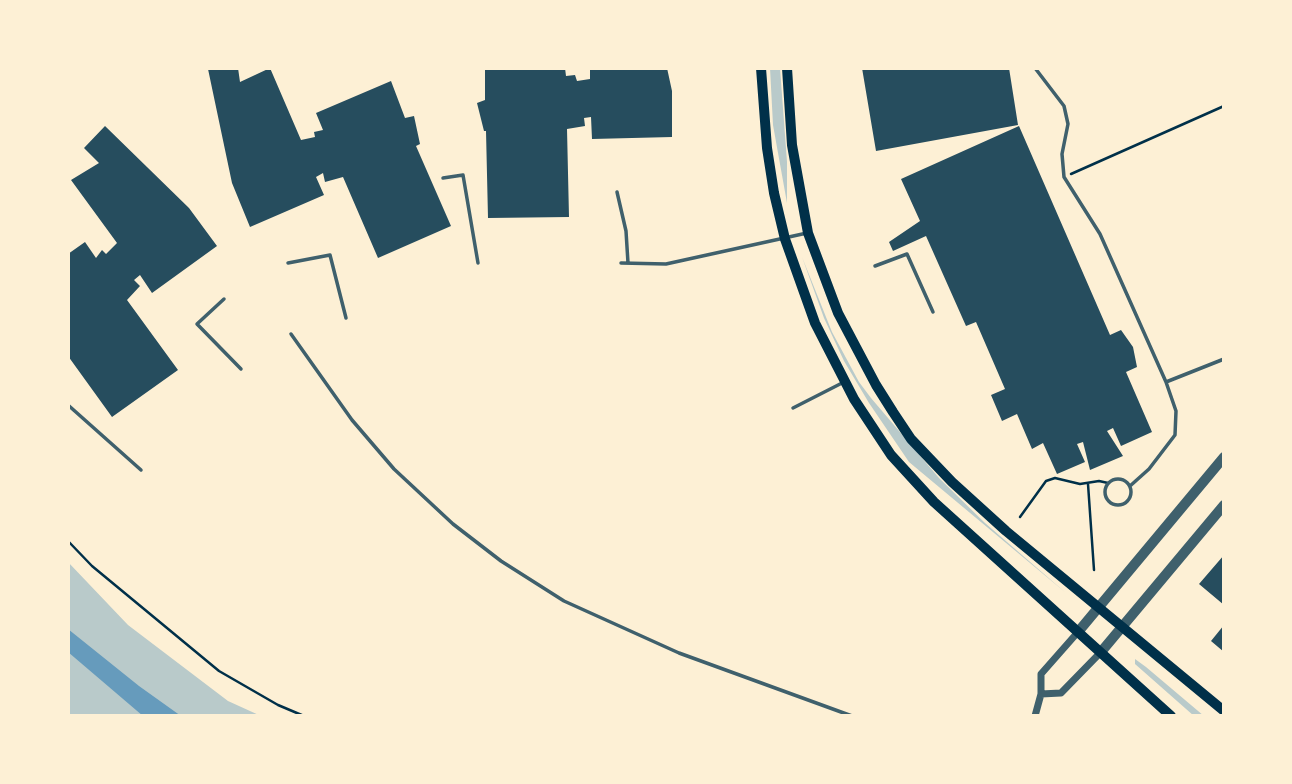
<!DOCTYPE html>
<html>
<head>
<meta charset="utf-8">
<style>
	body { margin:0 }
	#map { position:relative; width:1292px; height:784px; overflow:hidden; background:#fdf0d5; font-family:Signika,sans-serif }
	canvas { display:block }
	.frame { position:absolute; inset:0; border:70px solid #fdf0d5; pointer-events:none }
</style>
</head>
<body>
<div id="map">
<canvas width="1292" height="784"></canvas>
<div class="frame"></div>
</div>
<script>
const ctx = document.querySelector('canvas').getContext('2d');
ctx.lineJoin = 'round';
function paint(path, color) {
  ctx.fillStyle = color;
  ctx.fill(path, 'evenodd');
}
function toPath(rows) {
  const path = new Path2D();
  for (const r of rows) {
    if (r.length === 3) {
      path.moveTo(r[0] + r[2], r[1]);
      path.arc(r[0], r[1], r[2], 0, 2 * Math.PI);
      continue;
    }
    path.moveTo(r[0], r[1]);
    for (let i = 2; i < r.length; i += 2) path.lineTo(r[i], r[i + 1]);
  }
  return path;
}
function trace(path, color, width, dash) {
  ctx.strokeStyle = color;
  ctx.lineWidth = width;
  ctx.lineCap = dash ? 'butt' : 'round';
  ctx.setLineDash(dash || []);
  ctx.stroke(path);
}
paint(toPath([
	[770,68,780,68,787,162,787,203,773,125],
	[802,257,832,332,859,382,871,398,939,478,985,523,1066,593,909,462,869,403,844,361,824,318],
	[68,562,128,625,228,701,261,716,68,716],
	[1135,659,1146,667,1204,716,1194,716,1135,664]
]), '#b9caca');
paint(toPath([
	[68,629,139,686,181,716,143,716,68,652]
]), '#669bbc');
paint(toPath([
	[238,68,240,82,270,68,301,140,315,137,314,132,323,130,316,113,391,81,405,118,414,116,420,144,416,146,451,226,378,258,343,177,325,182,323,173,316,177,324,195,250,227,232,183,208,69],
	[485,68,565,68,566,76,575,75,577,81,590,79,590,68,667,68,672,91,672,137,592,139,591,117,584,118,585,126,567,129,569,217,488,218,486,131,484,131,477,103,485,100],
	[862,68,1009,68,1018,125,876,151],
	[105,126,189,208,217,246,152,293,140,275,134,280,140,286,127,300,178,370,112,417,68,356,68,254,85,242,96,258,102,250,106,254,117,243,71,180,99,163,84,148],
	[1019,126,1110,335,1121,330,1133,347,1137,367,1126,372,1152,432,1121,446,1113,428,1107,431,1123,456,1090,470,1083,442,1077,444,1085,462,1057,474,1043,443,1032,449,1017,414,1002,421,991,395,1005,389,976,322,966,326,926,236,893,251,889,242,920,221,901,179],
	[1224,555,1224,605,1199,584],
	[1224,625,1224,652,1211,641]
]), '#264d5e');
trace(toPath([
	[1071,174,1224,106],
	[1088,484,1094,570],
	[1020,517,1046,481,1055,478,1080,484,1099,481,1108,483],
	[68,541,92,566,219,671,278,705,304,716]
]), '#003049', 2.5);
trace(toPath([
	[1035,68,1064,106,1068,124,1062,154,1064,177,1100,234,1166,382,1176,411,1175,435,1149,469,1130,486],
	[443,178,463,175,478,263],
	[617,192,626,231,628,263],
	[288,263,330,255,346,318],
	[621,263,666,264,807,233],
	[875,266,907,254,933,312],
	[224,299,197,324,241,369],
	[291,334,352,420,394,469,453,524,501,561,564,601,679,653,852,716],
	[1166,382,1224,359],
	[68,405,141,470],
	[793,408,844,382],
	[1118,492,13]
]), '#3f606c', 3.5);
trace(toPath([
	[1041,694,1061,693,1101,652],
	[1035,716,1041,694,1041,674,1078,632]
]), '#3f606c', 7);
trace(toPath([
	[1078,632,1224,457],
	[1101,652,1224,505]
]), '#3f606c', 10);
trace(toPath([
	[761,68,767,148,774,193,785,239,815,323,854,399,891,455,934,502,1171,716],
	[787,68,792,145,808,233,838,313,876,385,893,412,911,439,952,482,1006,531,1224,711]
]), '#003049', 10);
</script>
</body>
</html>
